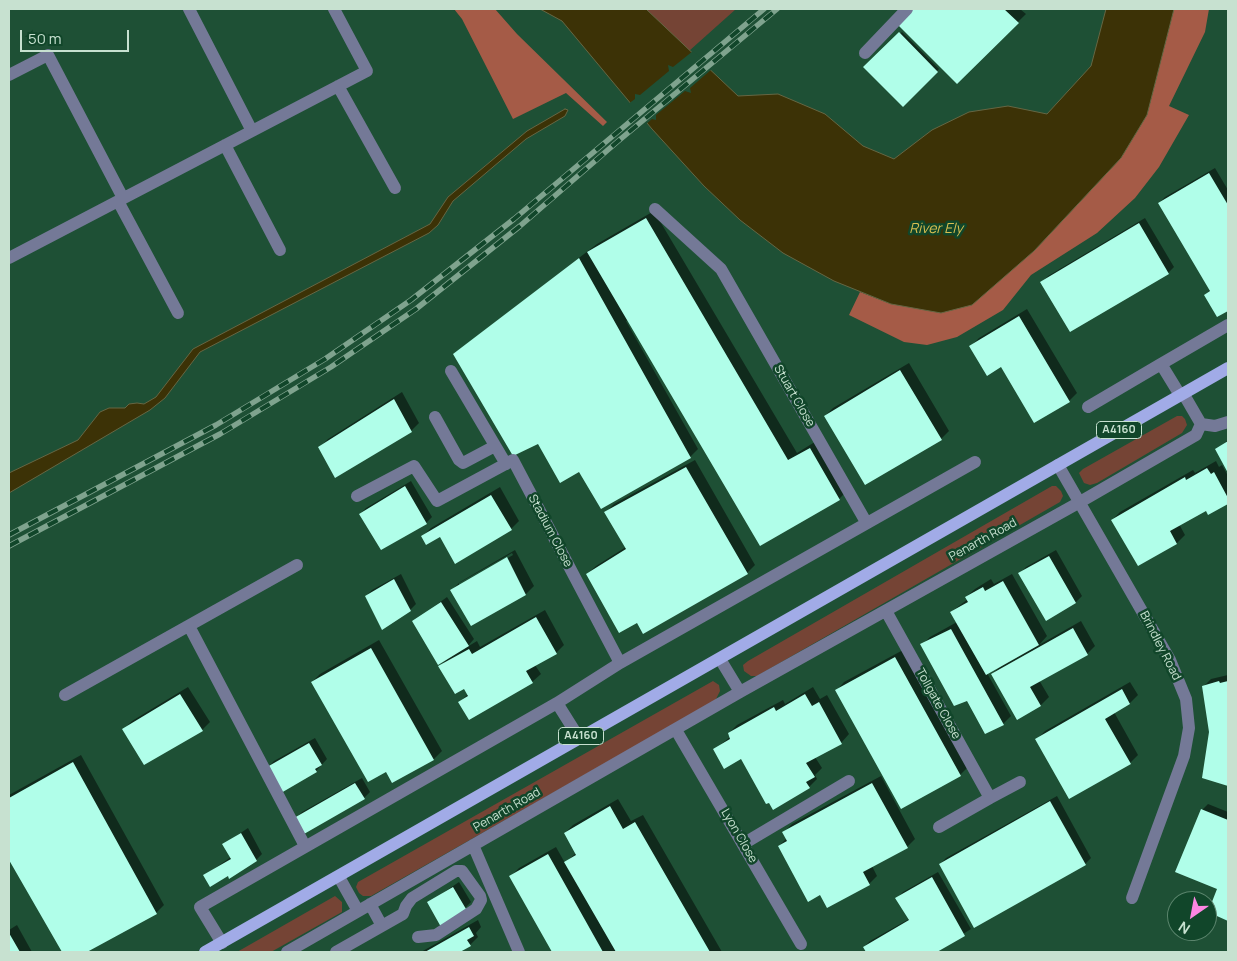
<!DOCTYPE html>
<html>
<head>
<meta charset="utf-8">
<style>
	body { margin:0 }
	#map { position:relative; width:1237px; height:961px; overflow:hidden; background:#1e5035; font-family:Manrope,sans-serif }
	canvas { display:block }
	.frame { position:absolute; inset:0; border:10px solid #c7e1d0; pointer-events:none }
	.north { position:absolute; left:1167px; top:891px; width:50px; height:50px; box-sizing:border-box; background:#11462a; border:1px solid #5a846c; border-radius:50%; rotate:213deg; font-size:14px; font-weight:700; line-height:20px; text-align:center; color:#c7e1d0 }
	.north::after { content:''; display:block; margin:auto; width:18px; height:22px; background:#fd86e2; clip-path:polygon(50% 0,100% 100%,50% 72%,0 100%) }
	.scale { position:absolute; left:20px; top:30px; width:109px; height:22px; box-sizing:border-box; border:2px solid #c7e1d0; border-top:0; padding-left:6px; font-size:15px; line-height:18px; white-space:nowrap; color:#c7e1d0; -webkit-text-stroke:4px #11462a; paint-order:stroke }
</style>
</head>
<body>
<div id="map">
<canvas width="1237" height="961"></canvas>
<div class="frame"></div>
<div class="north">N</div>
<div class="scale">50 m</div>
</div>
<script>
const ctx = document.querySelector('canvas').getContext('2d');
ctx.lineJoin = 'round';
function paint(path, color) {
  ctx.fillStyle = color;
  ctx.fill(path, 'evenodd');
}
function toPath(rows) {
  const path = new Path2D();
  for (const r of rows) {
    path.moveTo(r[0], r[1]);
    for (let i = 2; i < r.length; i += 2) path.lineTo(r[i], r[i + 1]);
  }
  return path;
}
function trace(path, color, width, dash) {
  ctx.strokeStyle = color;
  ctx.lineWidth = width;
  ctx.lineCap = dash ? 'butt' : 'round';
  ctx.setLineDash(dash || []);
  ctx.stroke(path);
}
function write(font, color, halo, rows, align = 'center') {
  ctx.font = font + ' Manrope,sans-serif';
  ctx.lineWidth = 5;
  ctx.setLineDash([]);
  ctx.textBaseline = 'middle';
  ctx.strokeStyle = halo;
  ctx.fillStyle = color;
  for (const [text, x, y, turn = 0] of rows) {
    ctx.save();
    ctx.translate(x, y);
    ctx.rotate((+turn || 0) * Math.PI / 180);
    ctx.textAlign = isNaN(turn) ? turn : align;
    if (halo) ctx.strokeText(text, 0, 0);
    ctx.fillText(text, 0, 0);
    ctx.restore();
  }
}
paint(toPath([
	[646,9,736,9,689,51],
	[1177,416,1182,416,1185,419,1187,425,1182,433,1097,483,1090,485,1084,483,1079,473,1083,469],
	[1052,486,1056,486,1061,491,1063,496,1060,502,757,676,751,676,744,671,743,665,748,661],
	[713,681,719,685,720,691,715,701,371,896,363,896,359,893,356,887,358,882],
	[335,896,342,902,342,912,271,952,237,952]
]), '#754435');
paint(toPath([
	[454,9,495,9,517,34,607,122,603,126,566,93,513,119,462,19],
	[1174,9,1209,9,1205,32,1169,106,1189,115,1159,167,1135,198,1097,233,1031,275,1003,310,957,337,927,345,904,342,849,315,860,292,891,304,1034,251,1121,158,1147,115]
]), '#a55b47');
const water = toPath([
	[540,9,646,9,738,96,778,94,825,114,863,146,894,159,932,130,969,112,1008,106,1047,114,1091,66,1106,9,1174,9,1147,115,1121,158,1034,251,972,305,941,313,891,304,834,281,783,253,740,220,704,186,652,129,562,21,540,9],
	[565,109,568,110,565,116,526,139,453,201,438,225,429,233,200,352,165,398,150,410,9,493,9,473,78,440,100,412,109,408,125,408,129,404,137,403,144,404,156,397,193,349,430,224,448,197,527,131,565,109]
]);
paint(water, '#3c3206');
trace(water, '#666643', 1);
paint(toPath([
	[693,51,712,69,690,88,691,93,685,91,656,115,656,120,652,119,645,125,628,104,635,99,635,94,640,95,669,71,668,65,673,67]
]), '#1e5035');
paint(toPath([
	[913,9,1020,9,1026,14,957,82,898,24],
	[902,32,939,69,903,105,865,67],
	[1215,168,1228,190,1228,309,1217,316,1205,295,1210,290,1159,203,1165,197],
	[654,211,797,453,818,440,847,491,839,499,761,545,628,320,626,321,698,449,690,457,579,470,539,442,454,354,597,244],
	[1145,218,1174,267,1168,273,1042,282,1048,276],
	[1027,309,1077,393,1069,401,1035,421,1001,365,971,346,979,338],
	[909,363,949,431,941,439,825,416,833,408],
	[402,392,419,423,411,431,320,447,328,439],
	[1228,440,1228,471,1216,450],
	[695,460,755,565,747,573,637,621,587,574,596,566,626,547,606,512,614,504],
	[1216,461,1219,467,1222,465,1228,476,1228,502,1209,513,1206,509,1179,524,1185,535,1177,543,1138,565,1112,520,1120,512,1193,470,1195,473],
	[411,481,432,517,426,523,360,514,366,508],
	[500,487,519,521,511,529,423,536,431,528],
	[515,550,534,586,526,594,471,624,452,590,460,582],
	[512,553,513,555,459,586,459,583],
	[1056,550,1082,596,1076,602,1020,573,1026,567],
	[401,574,416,604,410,610,366,596,372,590],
	[1012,574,1047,636,1039,645,1081,621,1095,646,1087,654,1039,680,1049,697,1041,705,1017,718,992,674,1001,666,987,673,1011,716,1003,724,967,700,922,645,930,637,957,622,951,612,968,599,966,597,975,589,991,579,994,584],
	[447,597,474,639,467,647,477,641,480,647,545,610,564,645,556,653,535,665,541,674,532,682,460,702,468,694,464,687,440,666,447,659,413,622],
	[379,640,442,751,434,759,393,782,387,770,312,682,320,674],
	[903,650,968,767,960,775,836,691,844,682],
	[1228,675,1228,785,1203,777,1210,732,1203,687,1211,679],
	[1130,682,1138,695,1130,703,1114,712,1138,755,1130,763,1037,739,1045,731],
	[188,687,210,722,202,730,124,729,132,721],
	[813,687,820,699,827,695,849,734,841,743,815,757,822,768,815,775,817,779,809,787,741,757,715,749,730,737,729,733,737,725,783,700,785,704],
	[315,738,327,759,316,771,268,767,274,761],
	[81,755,164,905,156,913,84,952,63,952,9,858,9,795],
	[881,776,915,839,907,847,872,866,877,876,869,884,821,893,779,846,787,838,784,832,792,824],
	[362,778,370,792,364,798,296,818,302,812],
	[1057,796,1091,858,1085,864,975,926,940,864,946,858],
	[618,799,631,821,643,815,722,952,554,952,511,876,519,868,556,847,565,863,576,853,565,833,573,825],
	[1208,804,1228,812,1228,919,1210,912,1219,888,1202,810],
	[248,828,262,854,256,860,228,875,205,875,231,857,224,844],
	[938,872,971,929,934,952,868,952,864,947,870,941,909,919,897,898,903,892],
	[459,882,471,902,465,908,428,903],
	[478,920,481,927,476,933,478,937,470,945,458,952,421,952],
	[17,925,32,952,9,952,9,930]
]), '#0007');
paint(toPath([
	[911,9,1004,9,1019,23,957,84,897,24],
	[899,32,938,72,903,107,863,67],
	[1209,173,1228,205,1228,311,1217,317,1204,295,1210,291,1158,203],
	[646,218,788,460,810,448,840,500,760,546,587,252],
	[1139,223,1169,274,1070,332,1040,282],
	[579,258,691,458,601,509,579,472,560,483,538,444,513,456,453,354],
	[1019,316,1070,402,1034,423,1001,367,987,376,969,346],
	[900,370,942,440,865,485,824,416],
	[394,399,412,432,335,478,318,447],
	[1228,441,1228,473,1215,449],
	[686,467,748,574,643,634,637,623,619,633,586,574,626,549,604,512],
	[1207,468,1211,474,1214,472,1228,498,1228,504,1208,515,1206,511,1170,531,1177,544,1138,566,1111,520,1185,477,1186,480],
	[405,486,427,524,381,550,359,514],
	[491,495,512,530,455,564,440,537,426,545,421,536],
	[1049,556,1076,603,1046,621,1018,573],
	[507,557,526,595,471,626,450,590],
	[394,579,411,611,382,630,365,596],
	[1003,581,1039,645,986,675,950,612,968,602,965,597,983,587,985,591],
	[441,602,469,646,438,665,412,621],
	[536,617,557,654,526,671,533,683,469,720,458,702,468,696,464,689,455,694,438,666,469,649,472,654],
	[1073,628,1088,655,1030,687,1041,706,1017,720,991,674],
	[951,629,1004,725,985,734,967,701,954,706,920,644],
	[371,648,434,760,392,783,386,772,368,782,311,682],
	[895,657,961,776,901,809,835,690],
	[1219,681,1220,683,1228,681,1228,786,1202,778,1209,732,1202,686],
	[1122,689,1130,704,1105,719,1131,764,1069,799,1035,739],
	[180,694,203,731,144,765,122,729],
	[805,694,812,706,819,702,842,744,806,763,815,777,806,782,810,788,773,810,769,803,766,804,741,759,724,769,713,749,730,739,728,733,774,707,776,711],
	[309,743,322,765,315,769,317,772,281,793,267,767],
	[73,762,157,914,87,952,62,952,9,860,9,798],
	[355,783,365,799,304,834,294,818],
	[872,783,908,848,863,872,870,885,827,908,820,895,808,902,778,846,787,841,782,832],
	[1050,801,1086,865,974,928,939,864],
	[610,806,623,829,635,822,710,952,616,952,564,862,576,855,564,833],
	[1201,809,1228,820,1228,921,1208,912,1217,889,1175,872],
	[241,833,257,861,229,879,228,876,210,887,203,875,231,859,222,844],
	[548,854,603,952,552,952,509,876],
	[932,877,965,936,937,952,866,952,863,947,909,920,895,898],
	[453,887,466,909,441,927,427,902],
	[469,927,474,936,467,940,471,946,460,952,425,952],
	[9,933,20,952,9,952]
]), '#b0fee9');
trace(toPath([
	[189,9,252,131],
	[865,53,907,9],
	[9,75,48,55,123,198],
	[338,86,395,188],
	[225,145,280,250],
	[118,201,178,313],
	[655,209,721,269,866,522],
	[9,258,367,71,334,9],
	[451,371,506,464],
	[1183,393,1201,424],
	[1180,395,1161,364,1228,325],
	[1088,407,1161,364],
	[435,417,459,460,463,463,495,446],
	[1201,424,1215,426,1228,422],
	[1058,465,1170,660,1186,699,1189,728,1184,756,1132,898],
	[357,496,414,466,437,501,513,460,620,663],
	[886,611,990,798,1020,782],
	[189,626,305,846],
	[720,659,740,692],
	[65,695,297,565],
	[557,703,579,738],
	[676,730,801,944],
	[939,827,990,798],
	[743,844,849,781],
	[473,845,519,952],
	[339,877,358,911],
	[370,904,382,926],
	[222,943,200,907,557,703,620,663,975,462],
	[287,952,740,692,1080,502,1196,435,1201,424],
	[336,952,403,914,406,906,412,898,456,871,462,871,480,896,481,900,476,909,436,935,418,937]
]), '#747997', 12);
trace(toPath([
	[205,952,1228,368]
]), '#a1abe7', 12);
const rail = toPath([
	[9,535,216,425,325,359,411,300,514,219,764,9],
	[9,546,220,434,331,367,416,309,520,226,617,142,777,9]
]);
trace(rail, '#7fa38e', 5.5);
trace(rail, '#11462a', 4, [11]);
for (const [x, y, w] of [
	[1119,430,45],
	[581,736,45]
]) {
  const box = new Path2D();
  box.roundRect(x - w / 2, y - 8.5, w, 17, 4);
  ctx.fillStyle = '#11462a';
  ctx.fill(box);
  trace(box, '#c7e1d0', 1);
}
write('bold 11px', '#c7e1d0', null, [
	["A4160",1119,430],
	["A4160",581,736]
]);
write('12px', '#c7e1d0', '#11462a', [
	["Stuart Close",794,396,60],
	["Stadium Close",550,531,62],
	["Penarth Road",983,540,-29],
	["Brindley Road",1160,646,63],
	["Tollgate Close",938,704,61],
	["Penarth Road",507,810,-30],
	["Lyon Close",739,836,60]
]);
write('italic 14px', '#d8bf51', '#11462a', [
	["River Ely",936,229]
]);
</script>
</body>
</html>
